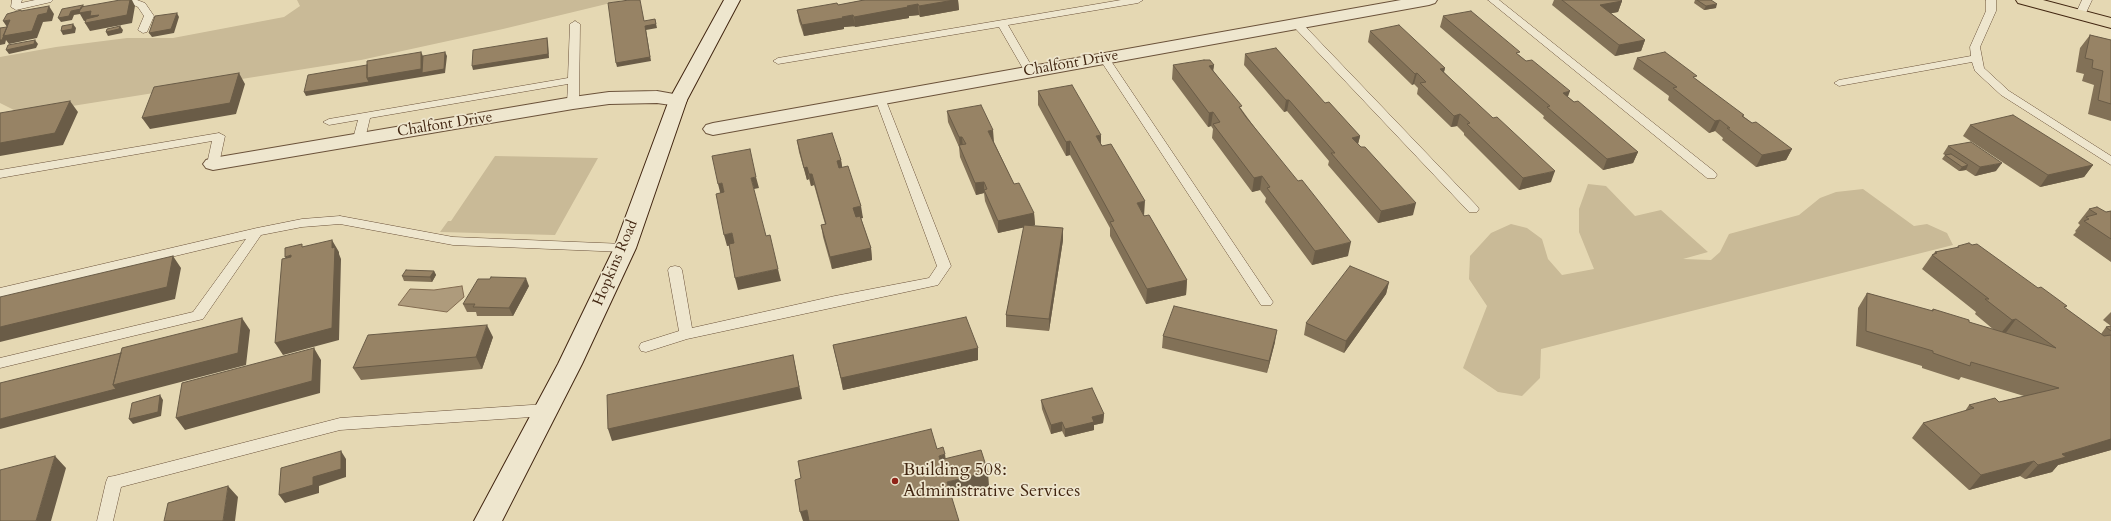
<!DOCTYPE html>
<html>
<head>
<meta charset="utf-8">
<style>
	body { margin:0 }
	canvas { display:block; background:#e5d8b3 }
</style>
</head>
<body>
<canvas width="2111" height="521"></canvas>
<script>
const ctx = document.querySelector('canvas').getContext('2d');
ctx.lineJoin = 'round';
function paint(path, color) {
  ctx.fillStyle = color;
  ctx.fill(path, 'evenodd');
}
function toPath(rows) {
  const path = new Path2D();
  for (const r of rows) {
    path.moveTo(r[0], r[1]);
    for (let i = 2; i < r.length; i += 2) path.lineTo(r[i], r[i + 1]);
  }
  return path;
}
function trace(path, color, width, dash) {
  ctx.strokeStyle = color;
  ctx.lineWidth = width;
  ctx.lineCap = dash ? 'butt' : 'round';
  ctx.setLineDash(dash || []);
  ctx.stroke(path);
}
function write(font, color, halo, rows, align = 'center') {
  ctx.font = font + ' Cardo,serif';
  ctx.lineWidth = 3.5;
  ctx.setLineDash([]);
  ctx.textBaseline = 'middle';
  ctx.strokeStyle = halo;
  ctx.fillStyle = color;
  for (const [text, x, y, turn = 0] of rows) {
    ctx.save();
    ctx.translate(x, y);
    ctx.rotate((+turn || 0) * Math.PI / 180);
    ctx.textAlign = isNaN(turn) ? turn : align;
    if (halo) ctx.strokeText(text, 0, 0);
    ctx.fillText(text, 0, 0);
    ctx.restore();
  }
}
paint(toPath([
	[297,0,623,0,503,29,361,60,22,114,0,103,0,57,56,47,127,38,173,38,284,17,300,6],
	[495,156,598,158,555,235,440,232,448,221,451,221],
	[1588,184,1606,186,1635,216,1661,210,1708,252,1683,259,1711,260,1720,252,1729,234,1799,215,1820,198,1836,192,1863,189,1914,226,1927,224,1947,233,1953,245,1541,349,1540,378,1522,396,1498,392,1463,368,1487,306,1469,279,1470,256,1491,233,1511,224,1527,228,1542,239,1548,259,1562,275,1594,269,1579,232,1579,209]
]), '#c9ba97');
const water = toPath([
	[462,286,464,297,447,312,398,305,410,289,434,290,462,286]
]);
paint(water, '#ae9b7c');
trace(water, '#836c51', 1);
const lane = toPath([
	[12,0,22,0,21,3,35,0,53,0,51,2,16,10,11,7,12,0],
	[123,0,137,0,145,3,154,16,147,32,143,33,138,30,144,16,138,7,123,0],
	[1121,0,1143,0,1138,3,1008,25,1035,72,1030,75,1025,72,999,27,778,64,773,61,778,58,1121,0],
	[1488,0,1499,0,1715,172,1717,175,1715,178,1707,178,1488,0],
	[1986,0,1996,0,1996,11,1980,47,1984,68,2009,91,2111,156,2111,165,2001,95,1975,71,1972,62,1839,86,1834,83,1839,80,1971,56,1970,47,1986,11,1986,0],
	[2082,0,2092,0,2085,15,2080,18,2075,15,2082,0],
	[575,21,580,24,579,103,577,105,569,105,567,103,568,84,370,118,365,139,359,142,353,139,358,120,329,125,323,122,329,119,568,78,570,24,575,21],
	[1297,21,1301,22,1477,206,1479,209,1477,212,1469,212,1293,26,1293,22,1297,21],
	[1104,55,1109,58,1271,299,1273,302,1271,305,1261,305,1099,58,1104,55],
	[880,95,885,98,951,266,938,285,687,339,646,352,641,351,639,347,641,343,679,331,668,270,670,267,675,266,680,267,682,270,692,328,835,296,929,278,937,266,875,98,880,95],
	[219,133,225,136,219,164,213,168,207,164,212,141,0,178,0,170,219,133],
	[340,216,453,237,625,244,631,248,625,252,453,245,340,224,302,227,261,235,203,319,0,368,0,358,193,312,246,239,0,298,0,288,257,228,302,219,340,216],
	[546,404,551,406,553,410,551,414,546,416,340,430,121,487,113,521,97,521,106,482,108,477,114,476,340,418,546,404]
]);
const street = toPath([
	[1401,0,1437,0,1435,3,1429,5,713,135,706,133,703,129,706,125,713,123,1401,0],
	[657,91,685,96,687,100,685,104,678,106,657,103,609,104,573,109,213,170,206,168,203,164,206,160,213,158,573,97,609,92,657,91]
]);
const secondary = toPath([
	[724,0,740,0,687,100,636,248,582,364,502,521,474,521,558,364,614,248,669,100,724,0]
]);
const primary = toPath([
	[2016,0,2043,0,2111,18,2111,28,2018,3,2016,0]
]);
trace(lane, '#6b523a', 1);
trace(street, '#6b523a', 2);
trace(secondary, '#422611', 2);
trace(primary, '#422611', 2);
paint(lane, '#eee6ce');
paint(street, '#eee6ce');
paint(secondary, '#eee6ce');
paint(primary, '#e5d8b3');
paint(toPath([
	[864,0,958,0,959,10,920,17,919,15,909,16,909,18,855,27,855,26,844,27,844,29,804,36,799,21,797,10,838,5],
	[1554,0,1621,0,1622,1,1618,12,1611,13,1645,40,1641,51,1615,56,1552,5],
	[1695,0,1711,0,1716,8,1704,10,1694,3],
	[1443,16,1519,55,1568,97,1638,152,1633,163,1603,170,1543,118,1544,116,1440,27],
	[1370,31,1445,68,1444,72,1551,182,1519,190,1464,135,1464,133,1457,126,1451,127,1417,94,1418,88,1414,84,1412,85,1368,42],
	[2090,35,2111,40,2111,121,2088,114,2094,85,2082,81,2084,74,2076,72,2080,48],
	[1245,54,1325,103,1360,136,1358,144,1413,215,1378,223,1328,165,1329,161,1287,111,1284,112,1244,65],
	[1637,58,1696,79,1752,123,1792,149,1786,160,1756,167,1722,140,1723,138,1715,131,1709,133,1668,100,1669,96,1633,69],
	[1173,65,1214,65,1213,70,1348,256,1312,265,1265,202,1266,198,1260,190,1252,192,1212,138,1213,129,1211,126,1208,127,1172,79],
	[1038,91,1101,144,1144,215,1187,280,1186,295,1146,304,1110,236,1110,228,1070,155,1066,156,1038,105],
	[947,111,994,142,1014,184,1034,213,1035,225,1033,226,1063,228,1063,240,1049,331,1006,327,1006,315,1024,227,998,233,985,201,984,193,976,195,960,157,959,147,948,122],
	[1970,125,2093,165,2084,177,2040,187,1963,136],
	[797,140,841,160,842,167,863,218,861,218,871,248,872,260,832,269,823,237,821,225,825,224,814,185,811,186,809,179,807,180,799,152],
	[1948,146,1996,171,1975,176,1966,170,1959,171,1942,159,1945,155,1943,154],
	[2089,209,2106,212,2111,211,2111,262,2073,235,2076,232,2075,231,2080,225,2078,223],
	[1958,246,2065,308,2101,334,2106,327,2111,326,2103,320,2111,312,2111,450,2058,465,2052,472,2025,479,2020,476,1969,490,1912,438,1923,423,1965,411,1969,405,1999,402,2024,396,1961,377,1959,380,1922,368,1922,366,1856,346,1858,308,1867,293,1931,311,1933,309,1969,322,1994,330,1975,314,1976,312,1922,269,1932,255,1935,252,1956,248],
	[434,271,436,275,432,282,404,281,402,276],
	[1389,282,1386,294,1344,353,1304,335,1306,323],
	[529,286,513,316,477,316,476,312,467,312,463,304],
	[1163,336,1275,342,1267,373,1162,348],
	[493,337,482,369,361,380,353,368],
	[833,345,978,348,978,360,843,390],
	[1041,400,1104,414,1103,423,1094,425,1094,430,1065,437,1062,431,1051,434,1042,409]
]), '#827157');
paint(toPath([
	[130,0,132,0,135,6,132,23,90,31,85,23,92,20,84,21,80,14,74,15,72,20,61,22,58,18,83,5,85,9],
	[954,0,958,0,959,10,920,17,919,6],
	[1622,1,1618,12,1596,16,1600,5],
	[918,4,919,15,909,16,909,18,855,27,854,17],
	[1717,4,1716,8,1704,10,1706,6],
	[49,6,54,14,52,21,43,22,37,38,9,44,6,40,5,44,0,45,0,40,7,27,3,21,38,15],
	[177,13,179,17,174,33,152,37,149,33],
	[853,15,855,26,844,27,844,29,804,36,802,25],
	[655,19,657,28,646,30,651,61,617,67,616,63,645,26],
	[73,24,76,28,75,33,63,35,61,31],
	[120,26,123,30,122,33,108,36,106,32],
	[547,38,548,42,549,58,473,70,472,66],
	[35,40,38,44,36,48,9,54,6,50],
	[1645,40,1641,51,1615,56,1619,45],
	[421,52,425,60,445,52,447,56,445,73,306,96,304,92,367,78],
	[1214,65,1212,79,1209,66],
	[1445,68,1442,79,1440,69],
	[239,73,245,84,236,114,150,129,142,118],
	[1417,73,1414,84,1412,85,1415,74],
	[1570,91,1566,102,1563,93],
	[1286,100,1289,100,1287,111,1284,112],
	[70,101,78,112,63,145,0,156,0,143],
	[1213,112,1211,126,1208,127,1209,113],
	[1460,114,1457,126,1451,127,1454,116],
	[1720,120,1715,131,1709,133,1715,121],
	[993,130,994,142,989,143,988,131],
	[1101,135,1101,149,1096,136],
	[1360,136,1357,148,1352,138],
	[959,137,962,137,963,148,960,147],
	[1070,141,1070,155,1066,156,1066,142],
	[1792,149,1786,160,1756,167,1762,155],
	[1638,152,1633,163,1603,170,1607,159],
	[841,160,843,172,839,173,837,161],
	[2002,163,1996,171,1975,176,1980,167],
	[1968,165,1966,170,1959,171,1962,167],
	[2093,165,2084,177,2040,187,2048,175],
	[807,167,809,179,807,180,804,168],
	[1555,171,1551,182,1519,190,1523,178],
	[809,174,812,174,814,185,811,186],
	[1262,176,1260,190,1252,192,1254,178],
	[756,177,759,188,754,189,751,178],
	[984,182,984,193,976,195,975,183],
	[722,183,725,195,721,196,718,184],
	[1145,201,1144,216,1137,203],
	[1416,203,1413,215,1378,223,1381,211],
	[861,206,863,218,854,220,853,208],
	[1034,213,1035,225,998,233,998,221],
	[1063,228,1063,240,1049,331,1049,319],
	[732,233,735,245,727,246,724,235],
	[332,240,339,252,339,254,341,259,339,340,283,355,275,343,332,248],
	[1351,242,1348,256,1312,265,1315,251],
	[871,248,872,260,832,269,830,257],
	[291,255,292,269,285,257],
	[173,256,181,268,175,299,0,342,0,327],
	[778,269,781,281,738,290,735,278],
	[434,271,436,275,432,282,430,277],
	[526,278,529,286,513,316,509,308],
	[1187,280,1186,295,1146,304,1147,289],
	[1389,282,1386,294,1344,353,1346,341],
	[242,318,250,330,246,365,0,429,0,419,113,385],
	[2016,319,2005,334,2000,334,2012,320],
	[487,325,493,337,482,369,476,357],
	[1277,330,1275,342,1267,373,1269,361],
	[314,348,321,360,320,393,185,430,176,418],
	[978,348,978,360,843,390,841,378],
	[793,355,802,399,612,441,608,429],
	[160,395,163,400,161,416,133,424,129,419],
	[1104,414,1103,423,1094,425,1094,430,1065,437,1065,429,1092,417],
	[1062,422,1062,431,1051,434,1051,425],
	[2111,439,2111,450,2058,465,2052,472,2025,479,2038,465,2062,454],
	[341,451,346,459,346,477,319,486,319,493,285,503,279,495,313,477],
	[945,454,947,469,940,470,939,456],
	[55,456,66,468,51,521,36,521],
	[2034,461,2020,476,1969,490,1981,475],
	[988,472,989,486,948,497,947,482],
	[228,486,238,497,235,521,223,521],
	[807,510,810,521,803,521,800,512]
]), '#6a5c47');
const building = toPath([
	[120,0,130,0,127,15,85,23,86,19,98,16,99,15,90,16,91,11,79,13,81,7,120,0],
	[629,0,640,0,644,21,655,19,656,24,645,26,650,57,616,63,608,3,629,0],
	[864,0,954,0,919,6,918,4,907,6,908,7,854,17,853,15,842,17,843,18,802,25,797,10,837,3,838,5,864,0],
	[1562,0,1621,0,1622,1,1600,5,1645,40,1619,45,1562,0],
	[1697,0,1711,0,1717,4,1706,6,1697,0],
	[83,5,81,9,71,11,69,16,58,18,62,9,83,5],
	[49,6,47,13,38,15,32,31,3,36,10,20,3,21,7,14,21,10,21,11,49,6],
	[1471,11,1520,52,1516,53,1526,61,1532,60,1570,91,1563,93,1574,102,1578,101,1638,152,1607,159,1547,107,1550,106,1443,16,1471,11],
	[177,13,171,29,149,33,155,16,177,13],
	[73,24,72,29,61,31,62,26,73,24],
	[1399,25,1445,68,1440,69,1493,118,1497,117,1555,171,1523,178,1467,124,1470,123,1460,114,1454,116,1420,83,1426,82,1417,73,1415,74,1370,31,1399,25],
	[120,26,119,29,106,32,107,29,120,26],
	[7,27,2,40,0,40,0,28,7,27],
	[2090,35,2111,40,2111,104,2098,100,2103,71,2092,68,2093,60,2085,58,2090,35],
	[547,38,548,54,472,66,473,50,547,38],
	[35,40,34,44,6,50,8,45,35,40],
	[1276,48,1325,103,1329,102,1360,136,1352,138,1361,147,1365,147,1416,203,1381,211,1331,153,1335,153,1289,100,1286,100,1245,54,1276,48],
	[421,52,421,69,367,78,367,61,421,52],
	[445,52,444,69,422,73,423,56,445,52],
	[1665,52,1697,76,1693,77,1744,115,1742,116,1752,123,1756,122,1792,149,1762,155,1727,128,1730,128,1720,120,1715,121,1673,88,1677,87,1637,58,1665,52],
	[1204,60,1210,60,1214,65,1209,66,1242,106,1239,107,1246,117,1298,181,1302,180,1351,242,1315,251,1267,188,1270,187,1262,176,1254,178,1213,124,1220,122,1213,112,1209,113,1173,65,1204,60],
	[367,65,367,78,369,82,304,92,308,75,367,65],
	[239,73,230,103,142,118,154,87,239,73],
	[1072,85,1101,135,1096,136,1102,146,1111,144,1145,201,1137,203,1144,216,1149,215,1187,280,1147,289,1110,222,1114,221,1070,141,1066,142,1038,91,1072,85],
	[70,101,55,133,0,143,0,113,70,101],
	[981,105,993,130,988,131,1014,184,1019,183,1034,213,998,221,984,190,987,189,984,182,975,183,959,145,966,144,962,137,959,137,947,111,981,105],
	[2013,115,2093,165,2048,175,1970,125,2013,115],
	[832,133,841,160,837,161,839,168,848,166,861,206,853,208,856,217,860,216,871,248,830,257,821,225,826,224,823,214,812,174,809,174,807,167,804,168,797,140,832,133],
	[1971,142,2002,163,1980,167,1948,146,1971,142],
	[750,149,756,177,751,178,766,236,770,235,778,269,735,278,729,244,734,243,732,233,724,235,716,194,724,192,722,183,718,184,712,156,750,149],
	[1951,154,1968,165,1962,167,1945,155,1951,154],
	[2097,207,2106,212,2111,211,2111,239,2084,221,2089,219,2086,217,2097,214,2089,209,2097,207],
	[1024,225,1063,228,1049,319,1006,315,1024,225],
	[332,240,332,248,335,247,332,328,275,343,282,259,291,257,291,255,285,257,285,248,302,244,302,247,332,240],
	[1969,243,1972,245,1977,244,2038,288,2041,287,2067,306,2064,307,2104,336,2111,335,2111,439,2062,454,2066,457,2038,465,2034,461,1981,475,1923,423,1974,408,1969,405,1995,398,1999,402,2059,388,1971,362,1970,366,1933,353,1933,351,1866,331,1867,293,1933,311,1933,309,1969,320,1969,322,2056,348,2016,319,2012,320,1985,299,1989,299,1932,255,1937,253,1935,252,1959,247,1958,246,1969,243],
	[173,256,167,287,0,327,0,297,173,256],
	[1350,266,1389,282,1346,341,1306,323,1350,266],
	[406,270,434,271,430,277,402,276,406,270],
	[491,277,526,278,509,308,473,307,475,304,463,304,478,279,490,279,491,277],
	[1174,306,1277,330,1269,361,1163,336,1174,306],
	[966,317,978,348,841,378,833,345,966,317],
	[242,318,238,353,113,385,122,348,242,318],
	[487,325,476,357,353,368,368,335,487,325],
	[2111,326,2111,331,2106,327,2111,326],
	[314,348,312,381,176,418,182,383,314,348],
	[121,353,113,385,116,389,0,419,0,383,121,353],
	[793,355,799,387,608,429,607,395,793,355],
	[1092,388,1104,414,1092,417,1094,422,1065,429,1062,422,1051,425,1041,400,1092,388],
	[160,395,158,412,129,419,132,403,160,395],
	[931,429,937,449,943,447,945,454,939,456,940,460,981,450,988,472,947,482,959,521,809,521,807,510,800,512,795,480,801,478,798,461,931,429],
	[341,451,341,469,313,477,313,485,279,495,281,468,341,451],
	[55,456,36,521,0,521,0,470,55,456],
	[228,486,223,521,164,521,168,503,228,486]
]);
paint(building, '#978365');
trace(building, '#6a5c47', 1);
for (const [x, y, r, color] of [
	[895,481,4,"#8f2418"]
]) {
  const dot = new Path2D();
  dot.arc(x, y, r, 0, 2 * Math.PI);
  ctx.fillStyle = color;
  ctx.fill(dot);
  trace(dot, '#eee6ce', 1.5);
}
write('15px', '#422611', '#eee6ce', [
	["Chalfont Drive",1071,64,-10],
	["Chalfont Drive",445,125,-9],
	["Hopkins Road",616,263,-67]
]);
write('18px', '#422611', '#eee6ce', [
	["Building 508:",903,471],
	["Administrative Services",903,492]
], 'left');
</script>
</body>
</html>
